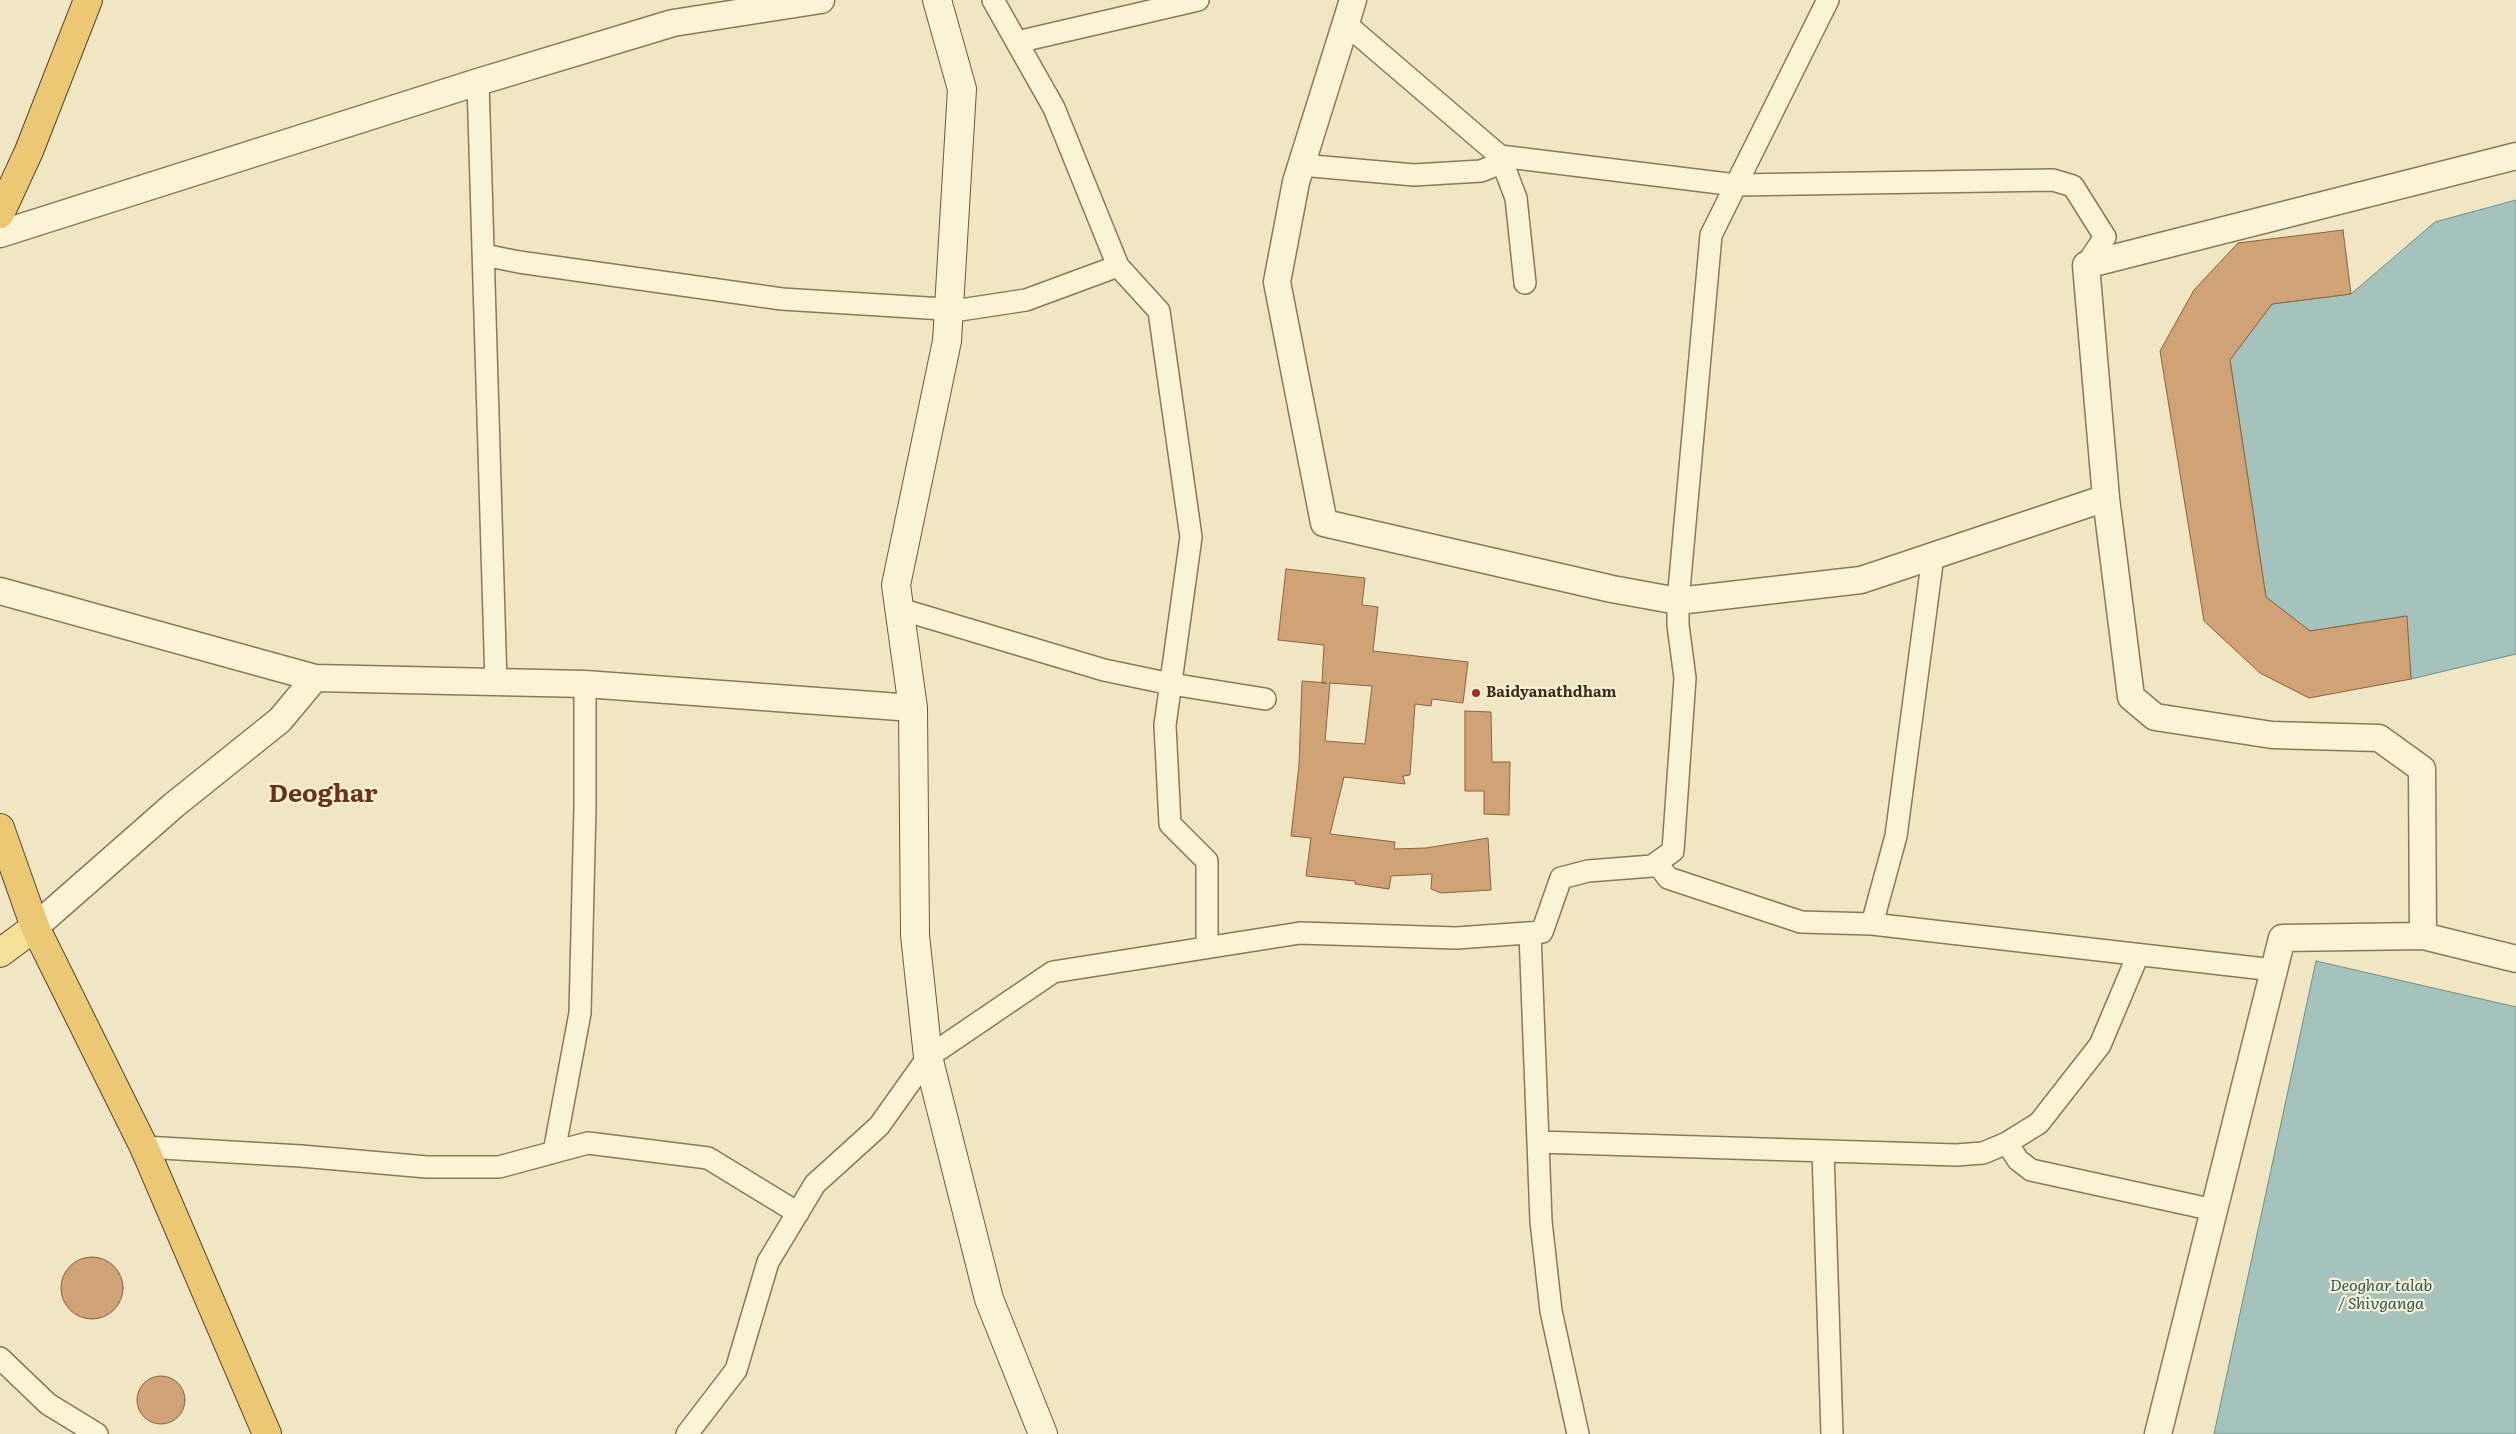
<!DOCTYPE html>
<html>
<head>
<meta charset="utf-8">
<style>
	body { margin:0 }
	canvas { display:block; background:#f0e6c3 }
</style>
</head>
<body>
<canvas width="2516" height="1434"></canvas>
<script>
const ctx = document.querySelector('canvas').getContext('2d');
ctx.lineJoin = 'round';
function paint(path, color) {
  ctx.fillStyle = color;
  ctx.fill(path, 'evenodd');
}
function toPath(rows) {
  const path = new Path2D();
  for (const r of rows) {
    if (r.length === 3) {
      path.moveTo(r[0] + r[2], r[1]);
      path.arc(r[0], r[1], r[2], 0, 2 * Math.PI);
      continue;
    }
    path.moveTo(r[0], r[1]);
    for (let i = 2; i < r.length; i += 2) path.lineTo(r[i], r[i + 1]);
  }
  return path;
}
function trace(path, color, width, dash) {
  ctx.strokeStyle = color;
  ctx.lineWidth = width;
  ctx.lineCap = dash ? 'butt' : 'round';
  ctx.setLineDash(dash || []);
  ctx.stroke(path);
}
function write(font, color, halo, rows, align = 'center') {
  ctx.font = font + ' Literata,serif';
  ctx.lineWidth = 4.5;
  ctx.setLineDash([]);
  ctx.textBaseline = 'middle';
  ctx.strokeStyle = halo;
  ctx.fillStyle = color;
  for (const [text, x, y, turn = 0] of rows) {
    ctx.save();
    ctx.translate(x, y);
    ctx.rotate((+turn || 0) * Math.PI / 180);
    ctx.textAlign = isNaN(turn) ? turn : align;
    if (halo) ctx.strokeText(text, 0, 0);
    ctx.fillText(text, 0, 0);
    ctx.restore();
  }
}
const water = toPath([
	[2516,200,2516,654,2411,679,2406,616,2310,631,2266,597,2230,360,2272,304,2351,294,2435,222,2516,200],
	[2316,961,2516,1007,2516,1434,2214,1434,2316,961]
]);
paint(water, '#a5c3bc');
trace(water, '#6b918b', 1);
const building = toPath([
	[2343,230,2351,294,2272,304,2230,360,2266,597,2310,631,2407,616,2411,679,2309,698,2260,673,2204,621,2160,351,2194,290,2238,243,2343,230],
	[1286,569,1365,578,1362,605,1378,607,1373,651,1468,662,1463,703,1432,699,1431,706,1415,704,1410,775,1403,776,1405,784,1344,777,1330,834,1395,842,1394,849,1426,848,1488,838,1491,890,1441,893,1431,889,1432,874,1391,876,1389,889,1355,884,1355,881,1306,876,1311,838,1291,836,1299,765,1302,681,1327,683,1322,683,1324,645,1278,640,1286,569],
	[1330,683,1372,686,1365,744,1325,741,1330,683],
	[1465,711,1491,712,1492,762,1510,762,1509,815,1484,814,1484,791,1465,791,1465,711],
	[92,1288,31],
	[161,1400,24]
]);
paint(building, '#d0a377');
trace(building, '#8b633d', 1);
const minor = toPath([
	[993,0,1054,108,1118,266,1159,311,1191,537,1165,725,1170,824,1207,861,1207,947],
	[1346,24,1500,156,1516,198,1525,283],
	[1017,42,1198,0],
	[478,82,496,683],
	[1301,165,1414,175,1481,171,1496,165,1500,156,1736,185,2053,180,2073,186,2105,237,2086,265],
	[484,255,519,262,782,299,960,310,1026,300,1118,266],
	[900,609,1104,670,1171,684,1265,699],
	[1657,863,1668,878,1801,922,1872,924,2274,970],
	[1872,924,1896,836,1933,556],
	[1530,933,1541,1221,1551,1311,1578,1434],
	[1538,1142,1956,1155,1983,1153,2007,1143,2039,1123,2100,1045,2138,955],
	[2007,1143,2018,1160,2031,1170,2214,1210],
	[144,1147,301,1156,427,1167,499,1167,588,1143,708,1158,798,1213],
	[1823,1151,1832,1434],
	[554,1152,580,1013,585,807,585,684],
	[0,1358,48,1404,97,1434],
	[687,1434,736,1370,768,1262,815,1184,879,1126,928,1057,1053,972,1300,933,1456,938,1542,932,1561,878,1588,871,1652,866,1673,851,1685,678,1678,625,1678,601,1711,235,1828,0]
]);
const tertiary = toPath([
	[1353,0,1296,182,1277,282,1324,523,1612,589,1678,601,1861,580,2106,498],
	[0,234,478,82,673,23,821,0],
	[0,591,315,678,585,684,913,708],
	[35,927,174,805,280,720,315,678],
	[2423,936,2422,769,2379,738,2272,735,2155,717,2131,697,2106,498,2086,265,2516,156],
	[2158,1434,2282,938,2423,936,2516,959]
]);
const secondary = toPath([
	[937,0,962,89,947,341,896,585,913,708,915,935,928,1057,989,1299,1043,1434]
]);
const primary = toPath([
	[0,953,35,927]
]);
const trunk = toPath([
	[0,214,29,151,88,0],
	[0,828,35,927,144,1147,267,1434]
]);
trace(minor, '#8b7859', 24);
trace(tertiary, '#8b7859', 29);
trace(secondary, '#6d593c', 30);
trace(primary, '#59452d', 30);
trace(trunk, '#59452d', 30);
trace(minor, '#faf3d6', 21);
trace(tertiary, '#faf3d6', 26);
trace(secondary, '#faf3d6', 28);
trace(primary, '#f5e099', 28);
trace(trunk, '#ecc874', 28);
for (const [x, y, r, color] of [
	[1476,693,5,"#9d2f26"]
]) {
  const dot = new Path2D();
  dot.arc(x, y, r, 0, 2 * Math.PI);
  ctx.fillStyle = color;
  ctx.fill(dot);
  trace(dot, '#f7f0d3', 2);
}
write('bold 15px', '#3a2e1d', '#f7f0d3', [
	["Baidyanathdham",1486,693]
], 'left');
write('italic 16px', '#2c5a5b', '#f7f0d3', [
	["Deoghar talab",2381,1286],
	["/ Shivganga",2381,1304]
]);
write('bold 25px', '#69321b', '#f7f0d3', [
	["Deoghar",323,795]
]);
</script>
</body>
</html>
